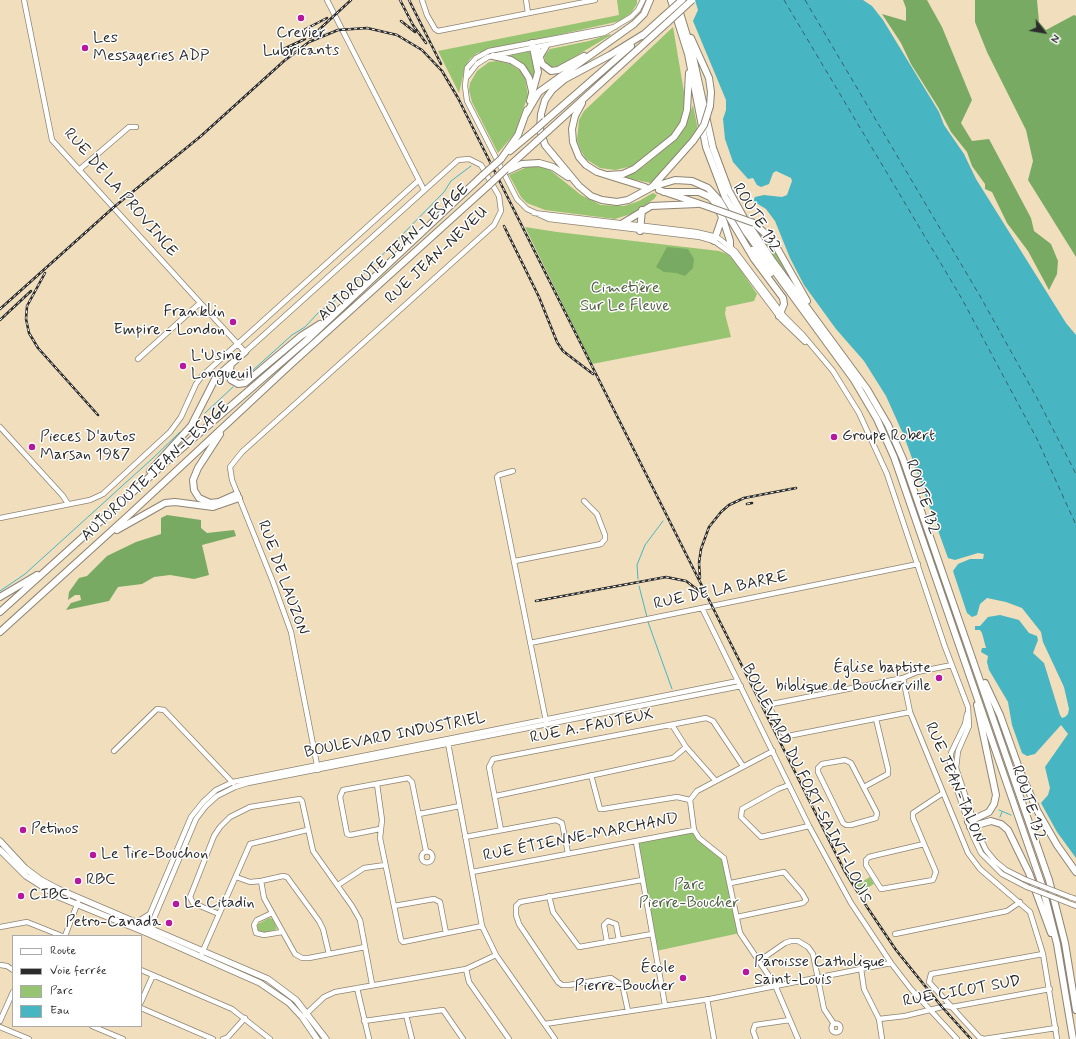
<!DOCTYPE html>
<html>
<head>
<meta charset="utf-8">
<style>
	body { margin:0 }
	#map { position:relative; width:1076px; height:1039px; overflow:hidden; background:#f0debd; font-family:Mynerve,sans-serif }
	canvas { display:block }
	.legend { position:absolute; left:12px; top:935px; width:130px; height:92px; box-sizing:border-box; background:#fff; border:1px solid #aaa; margin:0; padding:5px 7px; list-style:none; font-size:12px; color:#2b2b2b }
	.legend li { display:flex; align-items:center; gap:8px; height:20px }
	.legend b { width:20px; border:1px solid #aaa }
	.north { position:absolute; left:1024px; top:12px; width:40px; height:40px; -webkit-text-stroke:3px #fff; paint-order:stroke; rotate:121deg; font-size:11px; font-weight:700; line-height:16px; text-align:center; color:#2b2b2b }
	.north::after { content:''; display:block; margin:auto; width:14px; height:18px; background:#2b2b2b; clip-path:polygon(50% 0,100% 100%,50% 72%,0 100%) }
</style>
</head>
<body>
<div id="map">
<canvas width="1076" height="1039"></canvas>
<ul class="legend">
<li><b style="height:5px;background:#fff"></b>Route</li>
<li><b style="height:5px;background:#2b2b2b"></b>Voie ferrée</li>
<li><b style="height:11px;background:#97c471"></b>Parc</li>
<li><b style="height:11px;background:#47b5c2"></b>Eau</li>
</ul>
<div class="north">N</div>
</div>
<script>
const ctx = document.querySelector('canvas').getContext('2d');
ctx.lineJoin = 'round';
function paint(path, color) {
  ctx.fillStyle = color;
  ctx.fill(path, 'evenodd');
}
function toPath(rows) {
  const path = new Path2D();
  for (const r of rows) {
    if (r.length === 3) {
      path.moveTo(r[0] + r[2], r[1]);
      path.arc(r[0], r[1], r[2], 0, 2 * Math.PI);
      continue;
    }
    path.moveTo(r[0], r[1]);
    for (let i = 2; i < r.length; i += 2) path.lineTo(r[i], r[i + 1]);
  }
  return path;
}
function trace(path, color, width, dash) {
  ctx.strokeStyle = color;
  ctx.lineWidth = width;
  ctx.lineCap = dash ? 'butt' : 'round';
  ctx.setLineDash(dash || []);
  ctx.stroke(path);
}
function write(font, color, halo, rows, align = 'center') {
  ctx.font = font + ' Mynerve,sans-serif';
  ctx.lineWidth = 3;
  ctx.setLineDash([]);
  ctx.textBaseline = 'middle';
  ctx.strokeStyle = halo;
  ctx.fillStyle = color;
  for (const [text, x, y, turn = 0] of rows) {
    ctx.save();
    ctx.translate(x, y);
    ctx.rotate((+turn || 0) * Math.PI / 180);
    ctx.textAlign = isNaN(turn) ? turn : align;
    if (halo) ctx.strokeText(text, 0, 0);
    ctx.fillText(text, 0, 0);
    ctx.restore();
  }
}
paint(toPath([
	[617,0,637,0,637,4,631,13,620,21,477,53,470,59,465,67,459,93,438,51,619,15],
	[673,27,685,98,681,120,677,128,671,136,633,166,615,170,600,168,586,159,581,151,577,140,579,120,584,111],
	[610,34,611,35,559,66,552,67,546,64,544,56,550,49,589,41],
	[531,51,536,69,533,83,515,59,508,56],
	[497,61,510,64,522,72,525,78,528,95,515,133,498,153,472,102,469,90,470,83,477,71,489,62],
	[693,105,698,130,651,183,621,177,643,167,674,141,684,129],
	[527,167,542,167,550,170,581,195,601,205,624,206,639,201,653,193,657,195,654,199,634,213,615,219,545,210,527,203,521,197,509,175],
	[752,226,769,241,793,284,769,251],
	[525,227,557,232,719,251,727,254,734,260,757,294,754,301,726,307,725,314,731,337,592,364],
	[694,830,699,838,724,858,740,933,656,951,636,842],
	[870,877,874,884,860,892,856,885],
	[269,918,273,919,277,929,263,934,259,932,257,929,258,924]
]), '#97c471');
paint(toPath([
	[903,0,927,0,942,27,972,100,961,123,972,141,989,139,1031,218,1034,231,1051,244,1058,261,1057,274,1049,290,1028,251,1007,223,992,192,985,189,985,184,972,166,967,152,951,132,938,107,911,64,901,43,882,14,906,21,906,8],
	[975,0,1037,0,1039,22,1046,30,1074,15,1076,16,1076,257,1028,180,1033,161,1026,130,987,52,975,22],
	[667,247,688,249,694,259,693,268,685,276,676,273,664,272,656,267],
	[167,515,201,520,201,528,207,533,234,530,236,536,202,545,209,575,194,579,170,575,154,577,142,584,118,587,109,601,66,610,71,603,81,600,80,595,75,595,68,600,69,592,79,578,87,576,107,556,136,542,161,534,161,518]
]), '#79aa63');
paint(toPath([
	[695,0,863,0,872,6,883,20,939,112,944,125,964,154,976,179,1066,323,1076,335,1076,858,1057,832,1041,803,1048,795,1050,788,1045,767,1068,734,1061,725,1035,754,1027,756,1022,753,1012,725,1008,702,989,670,987,662,988,656,981,652,982,648,986,648,982,633,980,630,975,630,975,626,980,626,988,617,1000,615,1019,620,1029,633,1037,636,1038,640,1033,653,1044,663,1060,715,1062,718,1065,717,1068,714,1069,709,1064,687,1043,642,1041,632,1022,608,1006,602,987,598,980,604,977,615,972,617,967,613,953,571,958,564,970,559,983,559,984,554,978,553,955,560,948,558,904,436,886,396,864,361,836,329,804,285,790,258,775,221,766,209,753,201,755,197,764,195,782,197,787,195,792,181,791,178,776,171,773,173,769,184,761,187,757,185,753,178,748,179,733,162,725,139,723,119,726,110,726,100,693,21,698,10]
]), '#47b5c2');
trace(toPath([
	[242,380,292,335,305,327,318,313,346,292,444,192,451,181,471,166],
	[205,413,233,387],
	[638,579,637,565,645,545,663,521],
	[639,586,647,617],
	[0,591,25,574,153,458,180,432],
	[648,622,672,689],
	[999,810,1011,815],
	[1000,817,1002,812]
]), '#47b5c2', 1);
trace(toPath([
	[784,0,962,299,1037,439,1076,525],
	[805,0,980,296,1037,398,1076,474]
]), '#366267', 1, [5, 4]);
const minor = toPath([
	[24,0,52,140,245,352,458,160,469,159,481,165,499,196,501,211,494,225,242,452,230,467,232,480,273,582,291,632,318,770],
	[327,0,424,190],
	[422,0,427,15,435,29,438,31,595,0],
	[526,0,528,13],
	[615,27,489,51,476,58,467,68,465,86,467,101,517,199,527,209,549,219,700,237,714,241,732,254,781,319,805,342],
	[467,77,477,64,488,57,604,33,631,17,638,10,643,0],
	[79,170,129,127,136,127],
	[534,213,696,232,717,237,735,251,784,316,802,334,833,371,859,413,887,474,945,647,968,707,969,726,958,751,956,768,978,833,986,850,995,861,1006,870,1024,879],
	[138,359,200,303],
	[0,427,63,496,68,504],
	[513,471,499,475,497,477,546,721],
	[0,518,90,500,103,494,170,432,181,417,196,384,202,376,418,181],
	[515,561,601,544,605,539,605,535,597,514,584,501],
	[702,608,809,826,851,903,891,963,911,989,957,1039],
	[530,643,918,564],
	[903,678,910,712,968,853,980,869,1030,912,1043,954,1057,1039],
	[910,712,788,736,782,732,769,706,772,704,903,678,917,672,952,665],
	[967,714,965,724,951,753,950,764,953,778,973,836,981,853,1002,874,1027,887],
	[672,725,686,747,715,780],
	[448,743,482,926,496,955,555,1039],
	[114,751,157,709,164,710,233,783],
	[773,751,697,791,690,800,694,830,699,838,724,858,740,933,775,985,798,1039],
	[845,760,851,763,877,813,876,818,851,825,846,825,843,823,818,772,818,768,822,764,845,760],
	[591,775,600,809,603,809,677,797,690,800],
	[377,784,382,820,380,838,401,940,403,942,482,926],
	[789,785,778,789,742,809,741,817,761,837,809,826],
	[864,787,888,774,888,769,876,719],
	[496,796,673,758,686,747],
	[419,814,460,806],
	[380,829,350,835,347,834,340,797,343,790,408,778,412,782,426,851],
	[501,830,489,767,493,759,706,718,713,721,743,766],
	[465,837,556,820,562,823,568,853],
	[636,842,665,1005],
	[924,844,936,872,933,880,881,889,866,865,866,860,869,857,877,855,924,844,913,818,913,813,943,793],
	[427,857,5.5],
	[472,872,694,830],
	[236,877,250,882,261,881,283,876,287,877,319,921,323,929,329,954],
	[261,881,264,898,295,954,302,958,309,958,365,947],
	[731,883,784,872,802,893,806,900,803,903,737,917],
	[338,885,364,868,385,865],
	[549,896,553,912,579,947,652,934],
	[1070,897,1076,899],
	[1071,904,1076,906],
	[394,906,434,899,440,902,446,933],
	[272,913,257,920,254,925,256,933,264,935,282,932],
	[219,914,193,903,190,897,214,836,220,827,230,817,250,807,300,799,302,801,313,851,352,906,360,920,372,984],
	[0,927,27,922,62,936],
	[144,928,191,817,203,802,216,790,233,782,738,681],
	[149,930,196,819,206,806,217,796,235,787,248,783,741,686],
	[895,934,1007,911,1020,902],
	[65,936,78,902],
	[607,942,604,925,608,921,616,924,619,940],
	[202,953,250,844,307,830],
	[1043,954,931,974,929,982,979,1037,984,1039,1056,1028],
	[759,961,785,943,791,941,798,941,808,947,813,954,824,1009,834,1024],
	[0,965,7,966,13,970],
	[466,969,469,982,509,1039],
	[861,969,864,989,879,1019,882,1039],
	[141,970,232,1009,270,1039],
	[357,988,369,1039],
	[707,999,714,1039],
	[141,1002,153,975],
	[141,1008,213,1039],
	[628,1011,623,988,620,984,611,978,569,985,562,985,558,982,519,924,516,915,516,906,520,902,642,880],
	[305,1015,324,997,335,992,466,969,496,955],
	[406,1015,412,1039],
	[879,1019,905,1016,946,1006,952,1007,1050,989],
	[0,1021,13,992],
	[364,1021,443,1010,463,1039],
	[836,1028,4.5],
	[545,1024,710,999,891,963],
	[92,1026,123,1039],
	[0,1027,29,1039],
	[223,1039,227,1038,245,1018],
	[756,1039,753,1031,755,1025,790,1020]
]);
const major = toPath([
	[0,841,25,868,41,880,58,889,268,979,296,1000,326,1039],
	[0,850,26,876,59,897,147,933,260,983,289,1003,302,1017,317,1039],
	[138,922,149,915]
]);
const highway = toPath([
	[671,0,688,54,706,147,725,197,746,232,854,380,877,419,894,457,1042,885,1057,944,1073,1039],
	[676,0,692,52,713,148,729,191,744,218,772,260,867,389,888,425,903,459,1049,880,1065,943,1076,1010],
	[644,34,610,55,565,79,552,90,545,100,541,114,540,130,545,145,579,186,591,196,602,200,617,202,628,200,652,187,675,180,692,181,708,188,719,200,754,259,783,298,784,304,779,316],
	[642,36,663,17],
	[691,38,709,78,711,92,710,106],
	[537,49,542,64,551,71,558,70,584,56],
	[493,56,511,60,522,67,529,78,532,91],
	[540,56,546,46],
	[530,101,538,72,532,43],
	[582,103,575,116,572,129,573,142,579,157,586,165,597,172,645,187],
	[526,114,539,92,634,24,644,14,650,0],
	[545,121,631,46],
	[548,131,668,22],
	[510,151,535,130],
	[501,159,518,135,527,110],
	[507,168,537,141],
	[507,171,522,164,539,163,553,167,568,177],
	[608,175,623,174,634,169,674,137,683,124,687,110,689,73],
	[652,187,693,141],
	[659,190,709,207],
	[664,192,699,192,710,197,716,204,724,222,730,241,730,246],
	[623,223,651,206,697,204],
	[754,223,773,241,807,301],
	[640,231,642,210],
	[714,241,722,218],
	[752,250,771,273],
	[231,364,229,374,231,380,238,384,245,383,301,336,320,324],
	[220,434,198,468,193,480,194,490,199,498,210,503,219,502,237,494],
	[150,471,191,426,216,377,245,352],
	[117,530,165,503,175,502,213,507,239,498],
	[0,597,37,575],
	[0,612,166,462,306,341,483,175],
	[0,632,130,514,290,365,489,185],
	[985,683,1000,715,1020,771,1038,812,1057,845,1076,872],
	[968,822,989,812,994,804,996,795,977,705],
	[970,827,991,821,1001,824,1008,830,1029,873,1051,933]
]);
trace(minor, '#8e8474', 6);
trace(major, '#8e8474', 7);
trace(highway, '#8e8474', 8);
trace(minor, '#fff', 4.5);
trace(major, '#fff', 5.5);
trace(highway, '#fff', 6);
const rail = toPath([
	[400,0,413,25,426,43],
	[409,0,441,64],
	[401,21,415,32],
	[296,34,327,18],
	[310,38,351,0],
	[273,54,305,39],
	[504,226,539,297,557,342,563,351,593,374],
	[45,273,27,306,26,319,29,333,38,348,98,415],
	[0,309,114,207,201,136,284,61,309,42,338,30,367,28,397,35,422,50,442,71,458,98,844,870,867,907,896,950,942,1007,971,1039],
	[0,320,31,291],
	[747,504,752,503],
	[700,578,699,563,701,549,709,527,721,512,729,505,744,498,796,488],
	[536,601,666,577,686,581,702,593]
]);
trace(rail, '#2b2b2b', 2.5);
trace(rail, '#fff', 1, [3]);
const minorBridge = toPath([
	[1024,879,1070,897],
	[1027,887,1071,904]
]);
const highwayBridge = toPath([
	[663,17,682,0],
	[668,22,692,0],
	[535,130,545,121],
	[537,141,548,131],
	[693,141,704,125,710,106],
	[483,175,501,159],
	[489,185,506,169],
	[709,207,754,223]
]);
trace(minorBridge, '#8e8474', 6, []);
trace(highwayBridge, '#8e8474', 8, []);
trace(minorBridge, '#fff', 4.5);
trace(highwayBridge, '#fff', 6);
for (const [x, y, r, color] of [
	[301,18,4,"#b5179e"],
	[85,48,4,"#b5179e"],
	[233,322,4,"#b5179e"],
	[183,366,4,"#b5179e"],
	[834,437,4,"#b5179e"],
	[32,447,4,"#b5179e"],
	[939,678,4,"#b5179e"],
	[23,830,4,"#b5179e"],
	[93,855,4,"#b5179e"],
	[78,881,4,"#b5179e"],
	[21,896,4,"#b5179e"],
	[176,904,4,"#b5179e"],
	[169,923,4,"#b5179e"],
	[746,972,4,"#b5179e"],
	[683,978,4,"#b5179e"]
]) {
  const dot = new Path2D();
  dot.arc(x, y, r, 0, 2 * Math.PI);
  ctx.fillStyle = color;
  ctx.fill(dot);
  trace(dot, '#fff', 1.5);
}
write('16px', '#2b2b2b', '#fff', [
	["Crevier",301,34,"center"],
	["Lubricants",301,52,"center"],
	["Les",93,39],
	["Messageries ADP",93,57],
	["Franklin",225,313,"right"],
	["Empire - London",225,331,"right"],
	["L'Usine",191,357],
	["Longueuil",191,375],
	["Groupe Robert",842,437],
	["Pieces D'autos",40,438],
	["Marsan 1987",40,456],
	["Église baptiste",931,669,"right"],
	["biblique de Boucherville",931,687,"right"],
	["Petinos",31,830],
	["Le Tire-Bouchon",101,855],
	["RBC",86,881],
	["CIBC",29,896],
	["Le Citadin",184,904],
	["Petro-Canada",161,923,"right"],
	["Paroisse Catholique",754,963],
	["Saint-Louis",754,981],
	["École",675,969,"right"],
	["Pierre-Boucher",675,987,"right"]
], 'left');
write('16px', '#2b2b2b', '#fff', [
	["RUE DE LA PROVINCE",120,193,49],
	["ROUTE 132",756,218,58],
	["AUTOROUTE JEAN-LESAGE",394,253,-42],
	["RUE JEAN-NEVEU",437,256,-43],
	["AUTOROUTE JEAN-LESAGE",156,472,-43],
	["ROUTE 132",922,497,71],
	["RUE DE LAUZON",282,578,70],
	["RUE DE LA BARRE",721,591,-12],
	["RUE A.-FAUTEUX",592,727,-11],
	["BOULEVARD INDUSTRIEL",395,736,-11],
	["RUE JEAN-TALON",954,783,67],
	["BOULEVARD DU FORT-SAINT-LOUIS",806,784,63],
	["ROUTE 132",1028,803,71],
	["RUE ÉTIENNE-MARCHAND",581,838,-11],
	["RUE CICOT SUD",962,992,-10]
]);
write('16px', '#516144', '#fff', [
	["Cimetière",625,289],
	["Sur Le Fleuve",625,307],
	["Parc",689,886],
	["Pierre-Boucher",689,904]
]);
</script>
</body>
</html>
